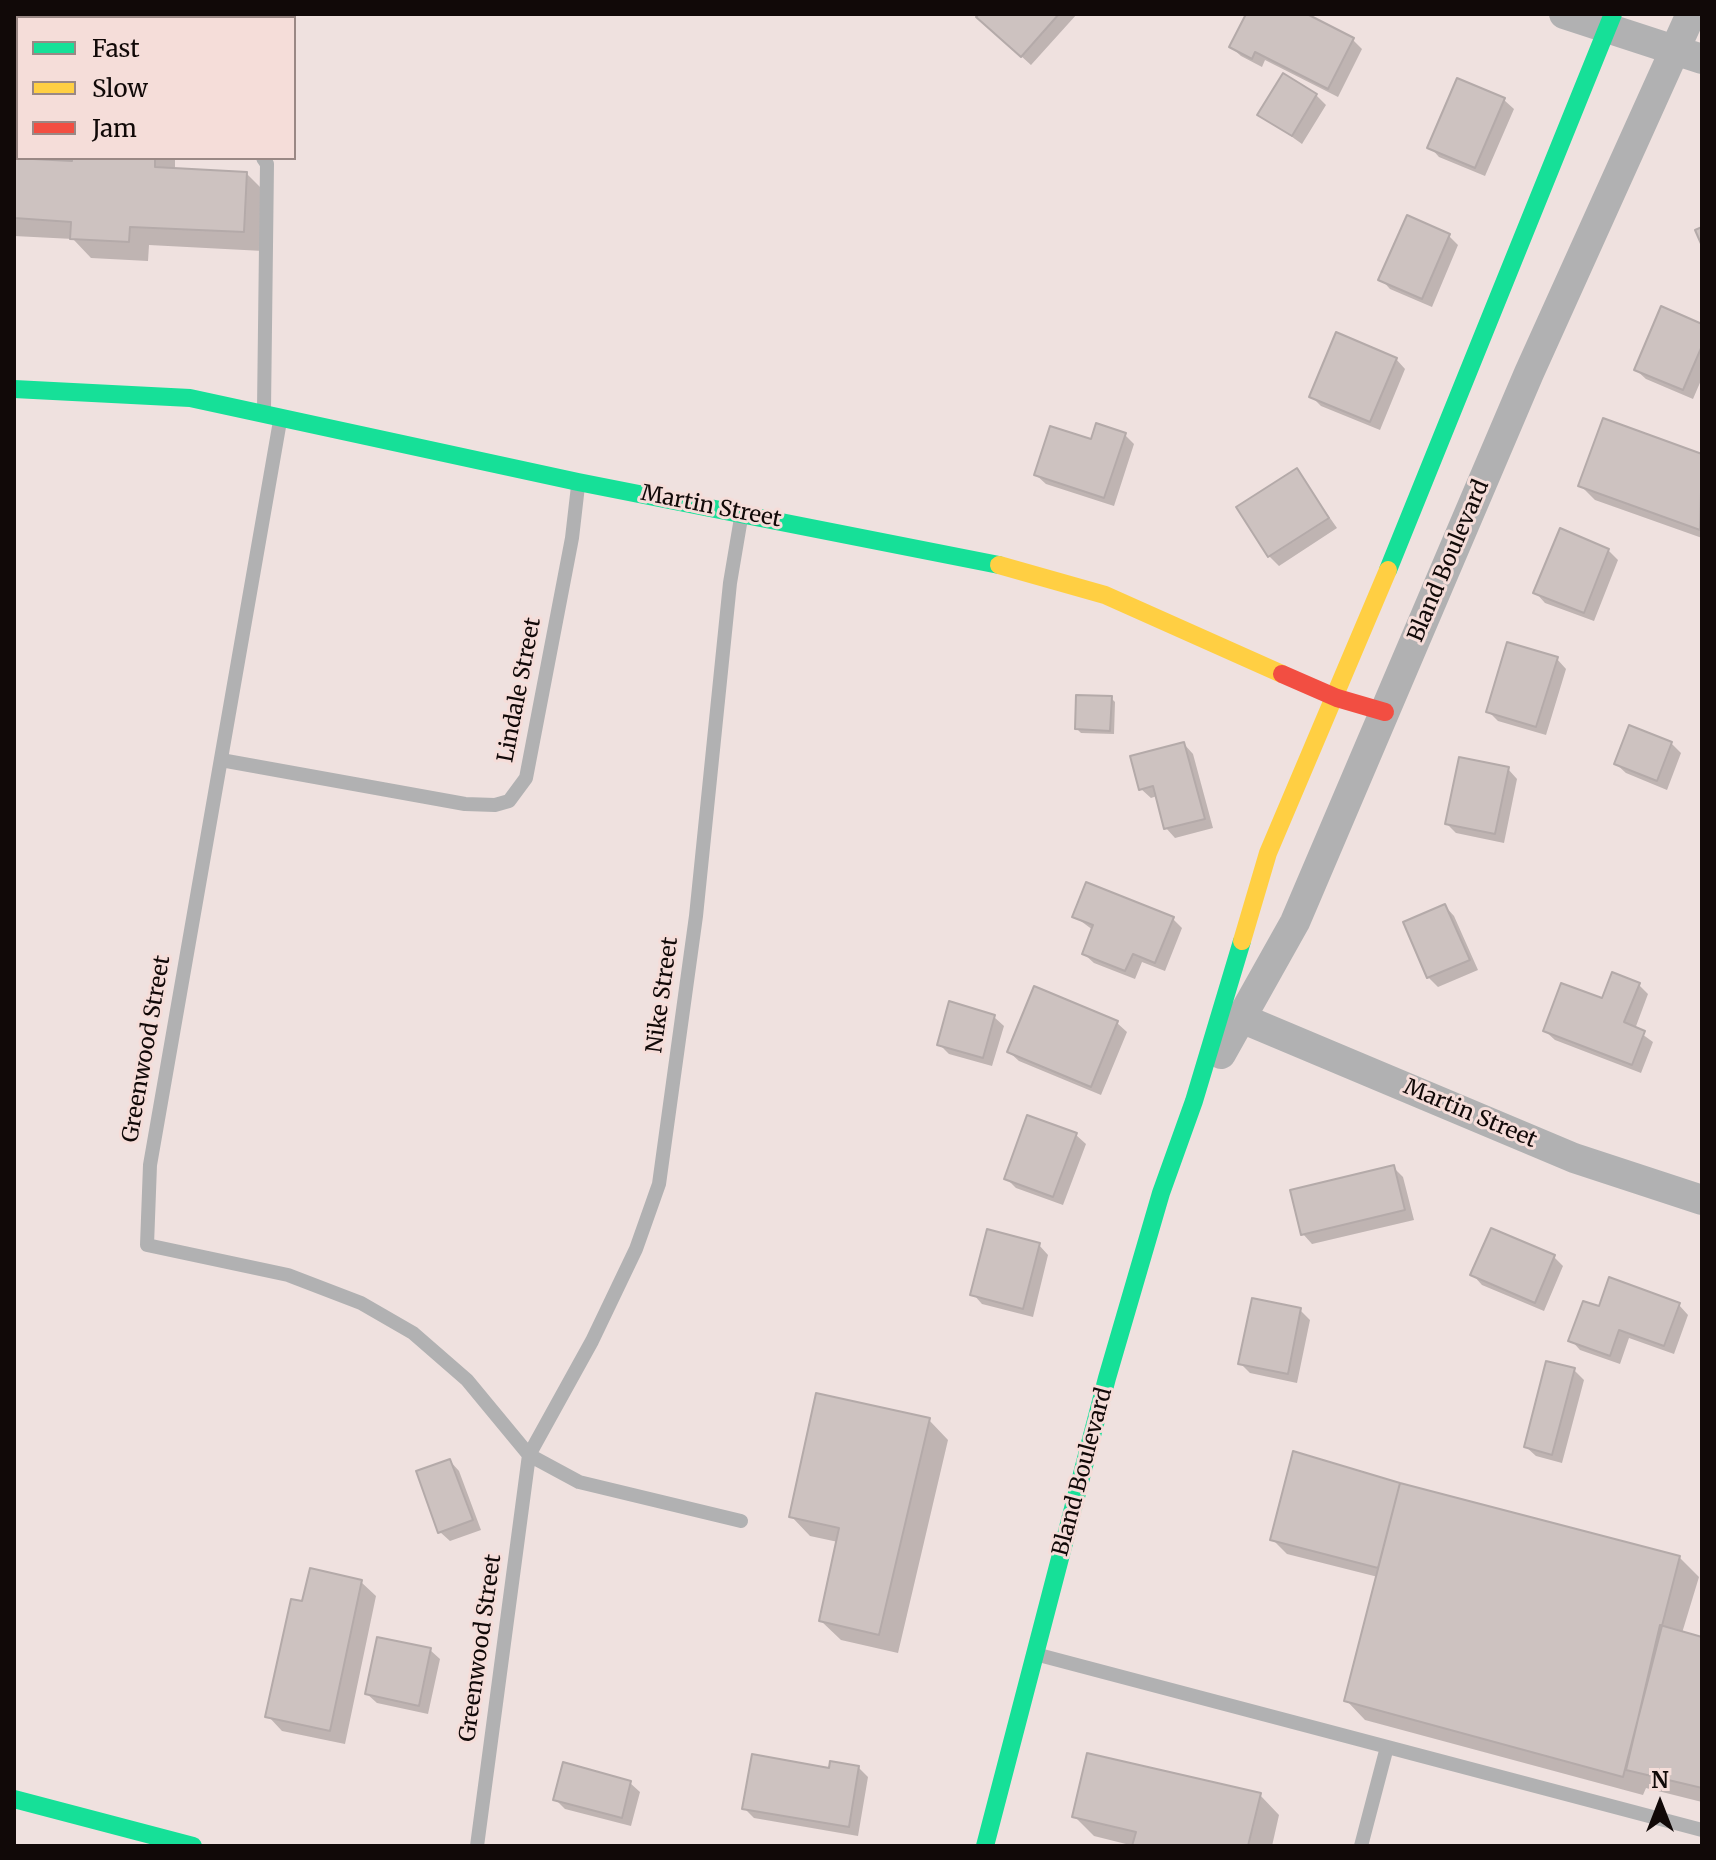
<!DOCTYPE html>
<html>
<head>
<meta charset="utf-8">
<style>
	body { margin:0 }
	#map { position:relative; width:1716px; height:1860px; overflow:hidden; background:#efe1df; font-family:Merriweather,serif }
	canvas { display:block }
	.frame { position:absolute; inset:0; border:16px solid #110908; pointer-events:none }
	.legend { position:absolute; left:16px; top:16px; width:280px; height:144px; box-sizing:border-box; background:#f5ddd9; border:2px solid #9a8885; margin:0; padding:10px 14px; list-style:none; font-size:24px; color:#110908 }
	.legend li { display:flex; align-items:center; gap:16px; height:40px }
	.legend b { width:40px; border:2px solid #9a8885 }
	.north { position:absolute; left:1620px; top:1764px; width:80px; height:80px; -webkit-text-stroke:6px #f5ddd9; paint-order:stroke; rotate:0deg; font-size:22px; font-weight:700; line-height:32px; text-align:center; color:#110908 }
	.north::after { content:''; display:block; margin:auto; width:28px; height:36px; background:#110908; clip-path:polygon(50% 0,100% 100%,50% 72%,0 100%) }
</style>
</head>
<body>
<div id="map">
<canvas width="1716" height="1860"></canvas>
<div class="frame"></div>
<ul class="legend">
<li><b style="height:10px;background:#16e098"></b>Fast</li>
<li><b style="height:10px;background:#ffcf43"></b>Slow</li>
<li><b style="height:10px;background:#f24e42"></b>Jam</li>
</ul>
<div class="north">N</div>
</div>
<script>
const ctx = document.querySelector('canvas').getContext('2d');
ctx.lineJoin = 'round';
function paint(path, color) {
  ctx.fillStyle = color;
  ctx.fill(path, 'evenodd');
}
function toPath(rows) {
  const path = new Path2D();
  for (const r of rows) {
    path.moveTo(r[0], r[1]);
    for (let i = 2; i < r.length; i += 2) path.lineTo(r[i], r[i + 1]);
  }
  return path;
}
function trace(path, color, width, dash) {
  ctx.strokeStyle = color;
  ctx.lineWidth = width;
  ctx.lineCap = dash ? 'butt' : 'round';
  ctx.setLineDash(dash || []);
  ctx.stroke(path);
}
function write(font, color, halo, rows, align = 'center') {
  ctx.font = font + ' Merriweather,serif';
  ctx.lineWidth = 6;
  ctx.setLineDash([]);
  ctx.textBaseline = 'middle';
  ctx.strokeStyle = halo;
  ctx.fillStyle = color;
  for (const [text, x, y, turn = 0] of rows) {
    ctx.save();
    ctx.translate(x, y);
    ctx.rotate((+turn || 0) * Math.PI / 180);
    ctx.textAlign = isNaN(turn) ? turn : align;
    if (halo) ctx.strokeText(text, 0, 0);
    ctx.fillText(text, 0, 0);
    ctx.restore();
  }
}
paint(toPath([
	[982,14,1077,14,1031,65,989,27],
	[1248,14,1302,14,1353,40,1362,49,1338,97,1265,60,1262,67,1241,56,1231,47],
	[14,54,18,58,20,161,74,164,74,158,175,158,175,170,247,174,266,193,263,251,149,245,148,261,91,258,73,239,14,236],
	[1316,95,1326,105,1302,144,1260,114],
	[1504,100,1514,109,1485,176,1439,157,1430,147],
	[1449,236,1458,245,1432,307,1390,289,1381,279],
	[1702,326,1702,378,1693,399,1646,379,1636,370],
	[1396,359,1405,369,1380,430,1321,406,1311,396],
	[1604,421,1702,456,1702,538,1595,500,1580,485],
	[1125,435,1134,444,1114,506,1046,484,1036,475,1092,442],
	[1297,471,1337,528,1279,566,1269,556],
	[1608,550,1618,560,1594,621,1545,603,1536,593],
	[1557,659,1566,669,1546,735,1498,721,1488,711],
	[1111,698,1115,702,1114,734,1081,733,1077,729],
	[1671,743,1681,753,1667,790,1626,773,1616,764],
	[1184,744,1193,754,1213,828,1175,838,1166,828,1157,796,1151,798,1141,789],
	[1508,769,1517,779,1504,843,1456,833,1447,824],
	[1445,906,1454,916,1478,970,1438,987,1428,977],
	[1074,916,1172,918,1182,928,1165,971,1142,962,1135,979,1094,963,1084,954,1093,930],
	[1639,985,1648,994,1635,1029,1653,1042,1641,1073,1555,1040,1545,1031],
	[994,1017,1004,1026,992,1066,949,1054,939,1044],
	[1117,1023,1127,1032,1101,1095,1019,1061,1009,1052],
	[1076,1135,1086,1144,1063,1205,1016,1188,1006,1178],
	[1394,1168,1403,1177,1414,1220,1312,1244,1303,1234],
	[1039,1245,1048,1255,1033,1317,982,1304,973,1294],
	[1554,1257,1563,1266,1544,1311,1482,1285,1473,1275],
	[1679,1305,1688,1315,1674,1354,1629,1338,1620,1364,1580,1350,1571,1340,1600,1309],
	[1300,1310,1310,1320,1297,1383,1250,1373,1240,1363],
	[1574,1370,1584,1380,1562,1463,1536,1456,1526,1447],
	[929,1420,948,1440,898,1653,841,1640,821,1621,838,1542,810,1536,791,1516],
	[450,1461,459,1471,481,1530,450,1541,440,1532],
	[1399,1485,1679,1557,1699,1577,1682,1633,1702,1639,1702,1802,1646,1788,1643,1795,1365,1720,1346,1700,1378,1577,1287,1554,1272,1539],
	[361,1582,376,1596,345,1744,282,1731,268,1716,304,1604],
	[430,1650,440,1659,428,1714,377,1703,367,1694],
	[858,1767,868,1777,858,1836,754,1818,744,1808,831,1770],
	[630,1783,640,1792,631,1826,565,1809,555,1799],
	[1260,1795,1279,1815,1272,1846,1134,1846,1094,1836,1074,1816]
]), '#0003');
const building = toPath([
	[979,14,1059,14,1021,57,976,17,979,14],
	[1246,14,1307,14,1354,38,1328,89,1255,52,1252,59,1229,47,1246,14],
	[1283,73,1317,94,1292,136,1257,115,1283,73],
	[1457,78,1505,98,1475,168,1427,148,1457,78],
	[14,158,72,161,72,158,155,158,155,167,247,172,244,232,130,227,129,242,70,239,71,222,14,218,14,158],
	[1407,215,1450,234,1422,299,1378,280,1407,215],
	[1702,227,1702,246,1695,230,1702,227],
	[1661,306,1702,324,1702,346,1683,390,1634,370,1661,306],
	[1336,332,1397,358,1370,422,1309,397,1336,332],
	[1603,418,1702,454,1700,530,1578,486,1603,418],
	[1096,423,1126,433,1104,498,1034,475,1050,426,1091,439,1096,423],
	[1297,468,1329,518,1268,557,1236,507,1297,468],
	[1560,528,1609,549,1584,613,1533,593,1560,528],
	[1507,642,1558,657,1536,727,1486,712,1507,642],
	[1076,695,1112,696,1110,731,1075,729,1076,695],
	[1629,725,1672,742,1657,781,1614,764,1629,725],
	[1184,742,1205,819,1164,829,1153,786,1139,790,1130,756,1184,742],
	[1459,757,1509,767,1495,834,1445,824,1459,757],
	[1086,882,1174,917,1155,963,1133,954,1125,971,1082,954,1093,925,1072,917,1086,882],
	[1445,904,1470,960,1427,978,1403,922,1445,904],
	[1612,972,1640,983,1624,1022,1645,1031,1632,1065,1543,1031,1561,983,1602,998,1612,972],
	[1034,986,1118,1021,1091,1087,1007,1052,1034,986],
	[949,1001,995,1015,983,1058,937,1045,949,1001],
	[1027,1115,1077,1133,1053,1197,1004,1179,1027,1115],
	[1394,1165,1405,1210,1301,1235,1290,1190,1394,1165],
	[1491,1228,1555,1255,1535,1303,1470,1275,1491,1228],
	[987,1229,1040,1243,1023,1309,970,1295,987,1229],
	[1609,1277,1680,1303,1664,1346,1619,1330,1610,1356,1568,1341,1583,1301,1599,1306,1609,1277],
	[1252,1298,1301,1308,1288,1374,1238,1364,1252,1298],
	[1546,1361,1575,1368,1552,1455,1524,1447,1546,1361],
	[816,1393,930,1418,879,1635,819,1621,839,1528,789,1517,816,1393],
	[1293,1451,1400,1483,1378,1568,1270,1540,1293,1451],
	[450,1459,473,1520,438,1533,416,1471,450,1459],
	[1400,1483,1680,1556,1623,1777,1344,1701,1400,1483],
	[310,1568,362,1580,330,1731,265,1717,291,1599,302,1601,310,1568],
	[1660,1625,1702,1637,1702,1788,1626,1770,1660,1625],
	[377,1637,431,1648,419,1706,365,1694,377,1637],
	[1087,1753,1261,1793,1248,1846,1132,1846,1136,1832,1072,1817,1087,1753],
	[752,1754,829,1768,830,1761,859,1766,849,1827,742,1809,752,1754],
	[563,1762,631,1781,622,1818,553,1800,563,1762]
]);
paint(building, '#cdc2c0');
trace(building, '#b4aaa9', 2);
trace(toPath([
	[228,14,228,18],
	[263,158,267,164,264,409],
	[280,421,150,1165,147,1245,288,1275,361,1303,413,1333,467,1380,529,1455,477,1846],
	[221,760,465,804,495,805,509,801,526,778,572,538,578,486],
	[741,1521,579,1482,529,1455,592,1341,636,1249,659,1184,696,916,730,583,741,518],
	[1039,1655,1702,1830],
	[1361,1846,1387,1747]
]), '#b1b1b2', 14);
trace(toPath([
	[1564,14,1702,59],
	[1241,1018,1574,1158,1702,1200],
	[1221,1054,1295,922,1529,373,1691,14]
]), '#b1b1b2', 30);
trace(toPath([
	[14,389,190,398,578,482,999,565],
	[1388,570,1613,14],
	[14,1799,193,1846],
	[985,1846,1107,1378,1161,1193,1194,1101,1242,941]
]), '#16e098', 18);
trace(toPath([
	[999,565,1105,595,1282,674],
	[1242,941,1268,853,1388,570]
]), '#ffcf43', 18);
trace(toPath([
	[1282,674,1337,698,1385,712]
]), '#f24e42', 18);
write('22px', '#110908', '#f5ddd9', [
	["Martin Street",711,507,11],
	["Bland Boulevard",1449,561,-67],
	["Lindale Street",520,690,-79],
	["Nike Street",663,995,-82],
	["Greenwood Street",147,1049,-80],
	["Martin Street",1470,1114,23],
	["Bland Boulevard",1083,1472,-75],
	["Greenwood Street",481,1648,-82]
]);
</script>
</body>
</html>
